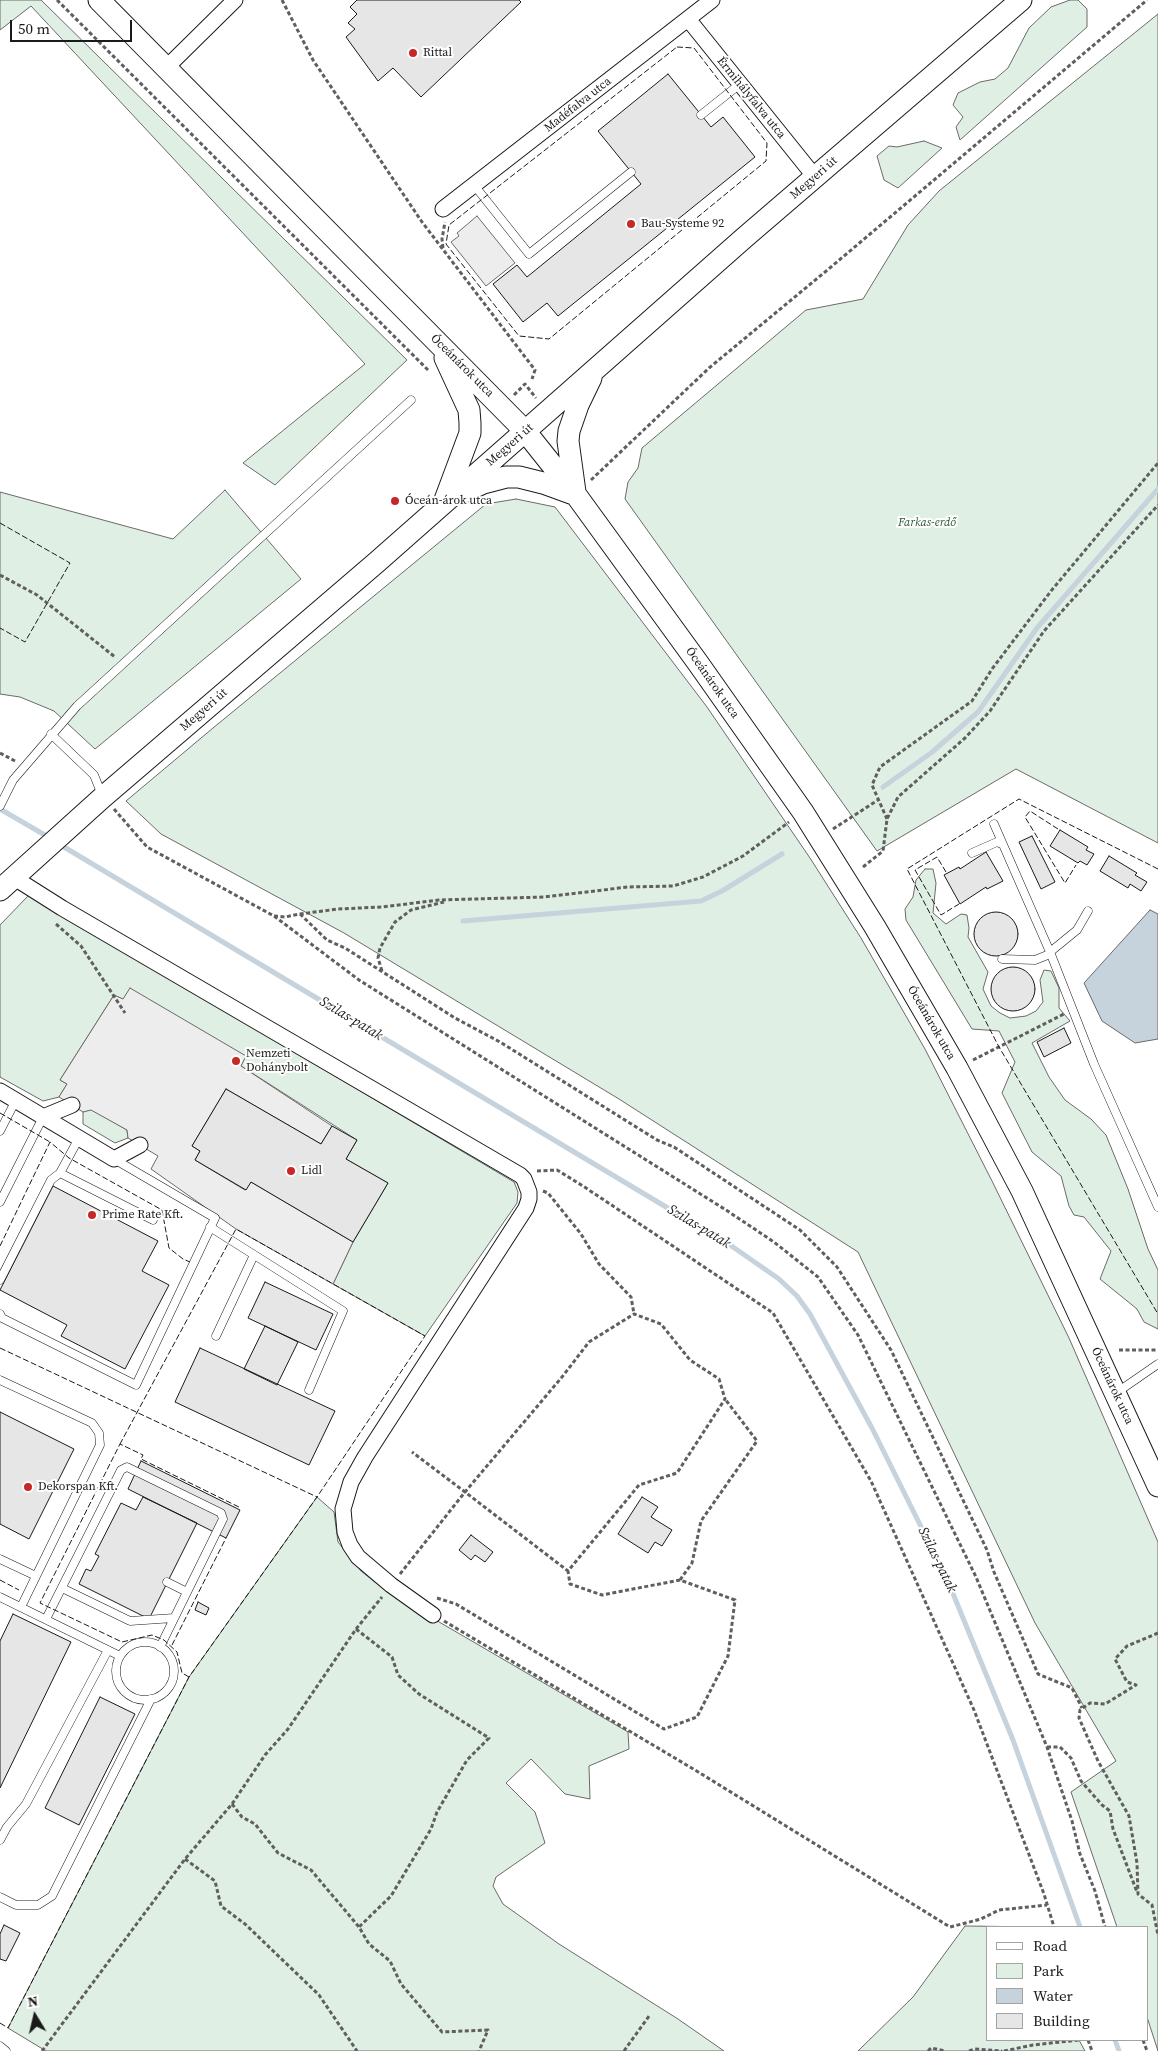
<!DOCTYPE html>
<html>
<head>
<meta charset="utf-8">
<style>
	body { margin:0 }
	#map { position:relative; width:1158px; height:2051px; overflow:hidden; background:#fff; font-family:"Source Serif 4",serif }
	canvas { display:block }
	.legend { position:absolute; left:986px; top:1926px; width:162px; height:115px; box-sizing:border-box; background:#fff; border:1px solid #a3a3a3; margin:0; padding:6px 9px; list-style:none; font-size:15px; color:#1a1a1a }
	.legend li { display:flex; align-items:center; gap:10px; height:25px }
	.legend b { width:25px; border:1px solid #a3a3a3 }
	.north { position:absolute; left:10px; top:1991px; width:50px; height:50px; -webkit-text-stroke:4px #fff; paint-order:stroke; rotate:351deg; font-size:14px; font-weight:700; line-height:20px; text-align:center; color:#1a1a1a }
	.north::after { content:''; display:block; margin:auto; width:18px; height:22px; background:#1a1a1a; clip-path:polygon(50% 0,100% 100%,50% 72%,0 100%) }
	.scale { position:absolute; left:10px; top:20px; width:122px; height:22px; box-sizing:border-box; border:2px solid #1a1a1a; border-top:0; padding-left:6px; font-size:15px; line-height:18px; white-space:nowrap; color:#1a1a1a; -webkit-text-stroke:4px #fff; paint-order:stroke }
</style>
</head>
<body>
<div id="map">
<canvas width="1158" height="2051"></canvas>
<ul class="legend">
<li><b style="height:6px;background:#fff"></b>Road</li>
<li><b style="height:14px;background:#e0efe3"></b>Park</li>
<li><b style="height:14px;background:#c6d2dc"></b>Water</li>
<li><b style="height:14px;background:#e6e6e6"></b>Building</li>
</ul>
<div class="north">N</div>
<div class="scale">50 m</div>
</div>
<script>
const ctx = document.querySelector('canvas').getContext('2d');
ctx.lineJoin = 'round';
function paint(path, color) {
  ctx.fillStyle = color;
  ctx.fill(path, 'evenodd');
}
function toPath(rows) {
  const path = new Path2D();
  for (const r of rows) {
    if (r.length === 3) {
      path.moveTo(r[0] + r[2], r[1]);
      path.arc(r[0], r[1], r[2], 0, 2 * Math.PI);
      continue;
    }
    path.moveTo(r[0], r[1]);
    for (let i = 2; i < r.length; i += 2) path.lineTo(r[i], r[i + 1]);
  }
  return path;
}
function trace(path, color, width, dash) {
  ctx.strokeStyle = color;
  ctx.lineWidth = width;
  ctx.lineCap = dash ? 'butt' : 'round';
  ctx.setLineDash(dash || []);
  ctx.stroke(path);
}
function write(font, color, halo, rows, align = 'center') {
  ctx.font = font + ' "Source Serif 4",serif';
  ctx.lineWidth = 4;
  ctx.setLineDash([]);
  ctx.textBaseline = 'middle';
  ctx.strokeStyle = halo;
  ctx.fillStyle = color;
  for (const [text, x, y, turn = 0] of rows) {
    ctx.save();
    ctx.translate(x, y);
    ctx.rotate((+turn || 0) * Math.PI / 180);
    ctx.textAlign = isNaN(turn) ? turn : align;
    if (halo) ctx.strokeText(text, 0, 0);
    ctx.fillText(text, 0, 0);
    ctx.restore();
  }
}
const green = toPath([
	[0,0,41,0,407,360,275,485,243,463,365,364,31,6,0,30,0,0],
	[1070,0,1078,0,1087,9,1087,27,960,140,956,127,963,117,953,105,958,93,980,82,995,79,1008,68,1029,28,1051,7,1070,0],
	[1158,14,1158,843,1016,769,877,851,625,499,628,482,638,468,642,448,806,310,863,299,908,225,939,191,1158,14],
	[924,141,942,148,898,188,884,180,877,156,889,146,897,147,924,141],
	[225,490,301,579,95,749,54,711,20,697,0,694,0,492,173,539,225,490],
	[516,499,555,507,707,707,810,858,861,938,925,1049,992,1181,1069,1338,1158,1542,1158,2051,1147,2017,1147,1927,1117,1927,1071,1792,1116,1761,1035,1623,858,1252,619,1099,344,933,161,834,126,801,213,728,486,504,516,499],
	[925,869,933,869,936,883,933,913,946,924,961,914,967,915,969,928,968,937,988,972,983,989,991,1006,1000,1013,1010,1018,1026,1016,1036,1011,1043,1002,1040,980,1044,970,1051,971,1059,988,1059,1008,1070,1021,1032,1043,1049,1077,1065,1100,1091,1119,1106,1135,1128,1189,1148,1249,1158,1270,1158,1329,1144,1322,1137,1309,1100,1279,1111,1251,1084,1217,1074,1215,1069,1206,1061,1176,1032,1152,1002,1093,1015,1062,999,1031,972,1029,906,920,905,909,913,897,916,880,925,869],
	[29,895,514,1182,518,1192,517,1203,425,1336,333,1284,353,1242,388,1183,346,1159,357,1140,241,1066,245,1056,114,995,60,1080,67,1084,59,1097,43,1101,0,1077,0,925,29,895],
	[91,1109,127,1130,128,1138,115,1143,83,1124,83,1112,91,1109],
	[317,1497,334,1512,338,1542,361,1571,386,1591,628,1732,629,1749,589,1766,590,1799,565,1794,531,1759,506,1783,535,1812,545,1843,496,1877,493,1886,503,1904,559,1944,678,2019,724,2051,46,2051,8,2028,189,1677,317,1497],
	[965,1926,1043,1927,987,1927,987,2040,1079,2040,1085,2051,858,2051,913,1997,965,1926]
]);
paint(green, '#e0efe3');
trace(green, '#6a6a6a', 1);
const parking = toPath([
	[477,216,515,263,486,286,451,242,459,236,457,233,477,216],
	[130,988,246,1056,241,1066,332,1126,321,1144,226,1089,192,1146,200,1151,195,1160,245,1190,251,1182,353,1242,333,1284,236,1229,151,1169,158,1156,128,1138,127,1130,91,1110,83,1112,59,1097,67,1084,60,1080,114,995,123,999,130,988]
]);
paint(parking, '#ededed');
trace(parking, '#6a6a6a', 1);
const water = toPath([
	[1150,910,1158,914,1158,1039,1135,1043,1102,1021,1084,983,1150,910]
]);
paint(water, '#c6d2dc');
trace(water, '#6a6a6a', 1);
trace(toPath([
	[883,787,931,753,978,712,1037,628,1158,489],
	[0,809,50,838],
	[59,844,733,1247,779,1279,797,1296,810,1314,873,1430,947,1579,1013,1740,1080,1927],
	[463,921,701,901,722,891,782,854],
	[1115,2040,1119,2051]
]), '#c6d2dc', 5);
const building = toPath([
	[357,0,519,0,521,2,421,97,393,68,378,81,346,37,355,29,348,23,357,14,350,7,357,0],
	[668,74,711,127,723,117,755,157,558,316,547,303,523,322,493,284,517,265,527,277,641,184,598,131,668,74],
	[1060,830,1088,847,1086,850,1094,854,1087,865,1080,861,1078,863,1050,846,1060,830],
	[1032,836,1055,882,1041,889,1019,842,1032,836],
	[986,852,1003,881,987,889,986,887,960,904,944,875,959,867,960,869,986,852],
	[1109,856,1137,873,1135,875,1147,882,1141,891,1130,884,1128,888,1100,871,1109,856],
	[996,934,22],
	[1013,989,22],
	[1064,1028,1071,1043,1044,1057,1037,1042,1064,1028],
	[226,1089,321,1144,332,1126,357,1140,346,1159,388,1183,353,1242,251,1182,246,1190,195,1160,200,1151,192,1146,226,1089],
	[53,1186,158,1241,142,1271,169,1285,125,1369,61,1336,67,1325,0,1290,53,1186],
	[265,1282,333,1314,316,1350,248,1318,265,1282],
	[265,1326,298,1342,277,1385,244,1369,265,1326],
	[200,1348,335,1411,309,1465,175,1402,200,1348],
	[0,1412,74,1449,29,1539,0,1524,0,1412],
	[141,1461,240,1510,226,1538,128,1489,141,1461],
	[143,1497,197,1523,150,1617,147,1618,79,1584,86,1569,91,1571,99,1556,95,1554,121,1503,136,1510,143,1497],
	[642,1497,658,1507,651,1517,672,1530,662,1546,655,1542,648,1553,618,1534,642,1497],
	[471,1535,493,1552,485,1562,475,1555,471,1560,459,1550,471,1535],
	[198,1602,209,1608,206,1615,195,1610,198,1602],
	[13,1614,71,1642,0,1788,0,1641,13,1614],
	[100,1697,135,1714,79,1825,45,1808,100,1697],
	[4,1925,20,1933,6,1961,0,1959,0,1934,4,1925]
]);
paint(building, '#e6e6e6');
trace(building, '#1a1a1a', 1);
const lane = toPath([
	[701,115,740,84],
	[474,185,529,254,631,172],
	[51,734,94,775,102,795],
	[0,806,13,780,77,706,411,400],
	[994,824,1050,952,1094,1064,1158,1207],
	[972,853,997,842,1002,844],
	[1050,952,1077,930,1088,911],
	[1002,959,1035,960,1050,954],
	[0,1131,16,1100],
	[60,1173,79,1138],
	[0,1202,43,1117],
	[210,1227,343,1311,309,1390],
	[0,1280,51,1180,60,1173,153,1220],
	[0,1314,2,1318,136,1385,215,1218,114,1159],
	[216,1336,254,1255],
	[0,1380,92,1423,99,1433,100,1445,21,1607],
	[1116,1393,1158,1364],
	[0,1559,36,1576],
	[167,1582,187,1592],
	[62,1588,130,1621,174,1618],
	[0,1597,120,1656],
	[46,1619,121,1470,127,1467,221,1513,223,1519,160,1647],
	[145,1671,29],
	[0,1840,7,1827,26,1804,108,1650],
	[0,1897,16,1905,38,1905,52,1896,151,1699],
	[0,2046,6,2051]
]);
const street = toPath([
	[688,19,815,177],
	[167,67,235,0],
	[443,209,712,0],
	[13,877,62,908,520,1175,524,1179,529,1192,529,1199,526,1208,365,1457,351,1482,343,1509,345,1532,350,1545,358,1557,391,1585,433,1615],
	[0,1091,114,1159,140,1145],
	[43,1117,72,1105]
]);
const secondary = toPath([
	[99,0,525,431,576,495,698,663,803,812,875,927,957,1068,1022,1191,1158,1486],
	[464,492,483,483,506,477,519,477,543,483,576,495],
	[575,492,568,441,569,431,578,405,591,378],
	[445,500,470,433,470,423,469,410,445,358],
	[0,890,103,797,377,562,744,238,1021,0]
]);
trace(lane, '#1a1a1a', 9);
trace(street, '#1a1a1a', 17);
trace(secondary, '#1a1a1a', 23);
trace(toPath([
	[57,0,429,371],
	[282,0,313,60,422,222,535,370,532,379],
	[443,248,442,239,445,222],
	[514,395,525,384,536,398],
	[591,480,709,368,831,267,1147,0],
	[0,575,37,595,115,657],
	[0,753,15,761],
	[114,809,147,847,274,916,359,980,726,1210,774,1242,818,1277,858,1335,976,1577,1047,1747,1072,1821,1080,1854,1095,1891,1105,1927],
	[887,819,872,785,880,767,972,701,992,669,1051,591,1158,463],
	[833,829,878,800],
	[863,867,883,851,887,819,898,797,965,738,990,711,1044,631,1158,505],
	[300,914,327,940,345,948,455,1018,500,1042,657,1140,674,1147,800,1230,837,1267,891,1350,987,1550,994,1572,1038,1674,1072,1688,1082,1708],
	[274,916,285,917,300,914,338,909,382,907,439,900,544,897,628,887,673,886,703,877,743,856,789,822],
	[56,924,81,946,125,1013],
	[382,971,378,958,380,948,395,922,411,910,444,902],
	[973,1060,1064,1014],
	[537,1171,557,1170,583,1186,773,1313,871,1481,974,1710,1044,1894,1054,1927],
	[543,1191,548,1193,581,1234,599,1264,631,1297,634,1314],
	[1119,1350,1158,1350],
	[400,1574,465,1492,562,1377,589,1342,634,1314,661,1324,690,1360,719,1379,725,1399,677,1473,639,1485,568,1571,465,1492,412,1452],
	[680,1580,692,1563,701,1521,757,1441,725,1399],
	[437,1598,456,1604,664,1729,697,1717,728,1656,735,1600,680,1580,602,1595,570,1584,568,1571],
	[444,1621,695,1770,950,1927,981,1919,999,1910,1047,1905],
	[356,1629,392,1657,398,1675,419,1694,489,1738,467,1760,437,1812,431,1829,391,1896,359,1927],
	[1158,1633,1127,1646,1115,1659,1127,1682,1136,1685,1105,1704,1090,1703,1080,1710,1079,1718,1098,1761,1129,1816,1137,1863,1138,1894,1152,1905,1158,1935],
	[1047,1747,1060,1747,1071,1758,1081,1781,1102,1805,1110,1811,1113,1829,1137,1892],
	[232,1804,242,1817,255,1824,278,1853,311,1870,359,1927,369,1944,390,1961,401,1984,442,2032,488,2030,479,2051],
	[185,1859,215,1881,221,1906,245,1924,319,1995,357,2051],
	[1088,2040,1092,2051],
	[1143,2040,1147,2051],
	[42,2051,185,1859,232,1804,265,1755,288,1729,356,1629,382,1597],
	[624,2051,649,2016],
	[928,2051,931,2048,945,2051],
	[969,2051,975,2049,1002,2051],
	[1004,2051,1033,2045,1079,2040]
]), '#5f5f5f', 3, [4, 2.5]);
trace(lane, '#fff', 8);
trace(street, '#fff', 15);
trace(secondary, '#fff', 21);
trace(toPath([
	[677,47,694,48,767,143,766,161,549,339,519,336,446,244,449,225,677,47],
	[0,523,70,563,25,642,0,628],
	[1058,829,1030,811,1025,817,1065,883,1076,865],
	[1158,869,1019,799,907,869,999,1047,1158,1314],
	[946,872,937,857,915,870,941,915,959,904],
	[0,1113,50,1142],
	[0,1246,50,1142,69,1158,162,1210,169,1248,183,1259,190,1262],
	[0,1348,317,1497],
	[0,1580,19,1590],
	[172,1645,226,1538],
	[189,1677,182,1673,177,1652,164,1640,152,1635,122,1642,40,1603,120,1444,143,1455,141,1459,241,1508],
	[0,2023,8,2028,189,1677,317,1497,425,1336,236,1229,120,1444]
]), '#1a1a1a', 1, [6, 2.5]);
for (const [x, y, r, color] of [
	[413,53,5,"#c62828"],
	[631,224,5,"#c62828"],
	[395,501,5,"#c62828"],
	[236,1061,5,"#c62828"],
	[291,1171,5,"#c62828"],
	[92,1215,5,"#c62828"],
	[28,1487,5,"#c62828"]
]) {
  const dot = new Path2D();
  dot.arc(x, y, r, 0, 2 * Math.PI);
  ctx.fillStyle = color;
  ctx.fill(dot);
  trace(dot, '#fff', 2);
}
write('12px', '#1a1a1a', '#fff', [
	["Rittal",423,53],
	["Bau-Systeme 92",641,224],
	["Óceán-árok utca",405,501],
	["Nemzeti",246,1054],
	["Dohánybolt",246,1068],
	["Lidl",301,1171],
	["Prime Rate Kft.",102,1215],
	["Dekorspan Kft.",38,1487]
], 'left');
write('12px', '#1a1a1a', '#fff', [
	["Érmihályfalva utca",751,98,51],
	["Madéfalva utca",578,105,-38],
	["Megyeri út",814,178,-41],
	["Óceánárok utca",462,366,45],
	["Megyeri út",510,445,-41],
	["Óceánárok utca",712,683,55],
	["Megyeri út",204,710,-41],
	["Óceánárok utca",931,1023,60],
	["Óceánárok utca",1112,1386,65]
]);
write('italic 12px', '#2b5a34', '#fff', [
	["Farkas-erdő",927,523]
]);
write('italic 14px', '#1a1a1a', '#fff', [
	["Szilas-patak",351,1019,31],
	["Szilas-patak",699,1227,31],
	["Szilas-patak",937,1560,64]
]);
</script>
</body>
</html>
